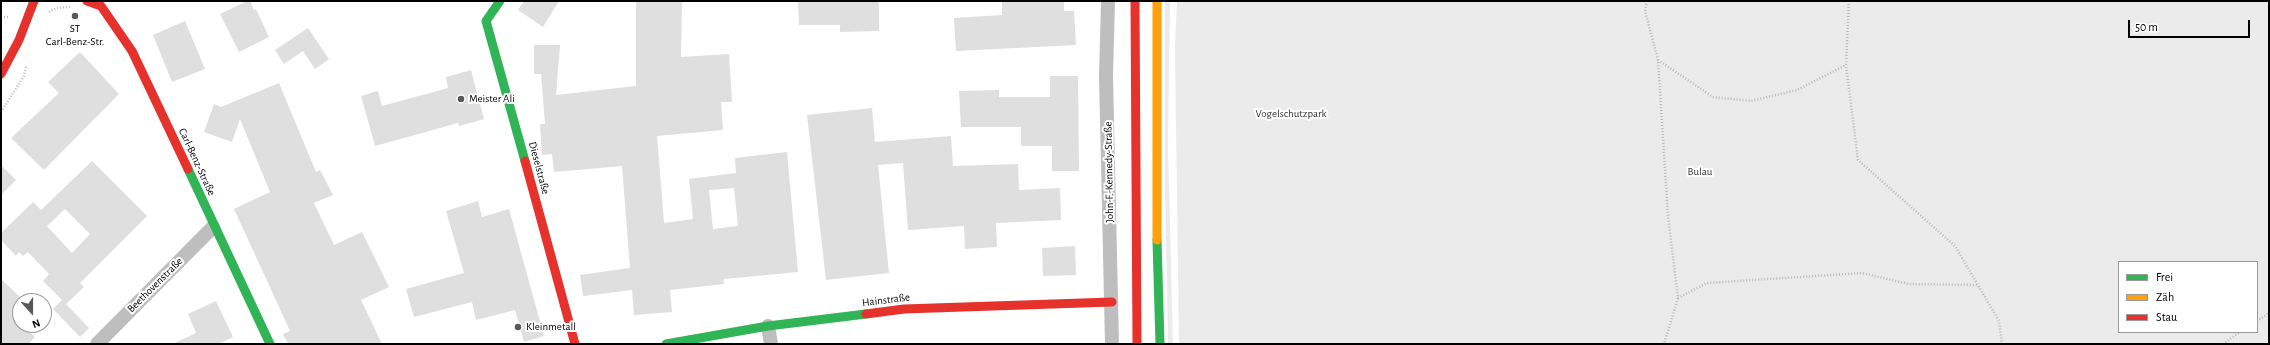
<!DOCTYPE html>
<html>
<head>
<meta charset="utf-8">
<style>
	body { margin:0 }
	#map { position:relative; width:2270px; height:345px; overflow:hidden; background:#fff; font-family:"Alegreya Sans",sans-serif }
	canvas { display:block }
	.frame { position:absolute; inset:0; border:2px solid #000; pointer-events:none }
	.legend { position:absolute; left:2118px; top:261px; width:140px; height:72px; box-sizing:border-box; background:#fff; border:1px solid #999; margin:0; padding:5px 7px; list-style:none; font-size:12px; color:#000 }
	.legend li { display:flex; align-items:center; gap:8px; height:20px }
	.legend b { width:20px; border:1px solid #999 }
	.north { position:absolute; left:12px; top:293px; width:40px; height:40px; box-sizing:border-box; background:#fff; border:1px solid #999; border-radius:50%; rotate:159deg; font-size:11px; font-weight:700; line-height:16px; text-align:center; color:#000 }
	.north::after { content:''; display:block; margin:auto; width:14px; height:18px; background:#595959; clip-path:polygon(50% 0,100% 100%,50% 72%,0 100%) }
	.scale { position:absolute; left:2128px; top:20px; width:122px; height:18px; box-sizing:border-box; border:2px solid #000; border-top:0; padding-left:5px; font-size:12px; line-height:14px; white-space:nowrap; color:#000; -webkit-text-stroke:3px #fff; paint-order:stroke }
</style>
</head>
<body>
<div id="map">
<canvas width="2270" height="345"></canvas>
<div class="frame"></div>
<ul class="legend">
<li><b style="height:5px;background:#30b455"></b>Frei</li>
<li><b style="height:5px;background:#ff9f0a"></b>Zäh</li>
<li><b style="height:5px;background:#e5322d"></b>Stau</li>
</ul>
<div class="north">N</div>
<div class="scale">50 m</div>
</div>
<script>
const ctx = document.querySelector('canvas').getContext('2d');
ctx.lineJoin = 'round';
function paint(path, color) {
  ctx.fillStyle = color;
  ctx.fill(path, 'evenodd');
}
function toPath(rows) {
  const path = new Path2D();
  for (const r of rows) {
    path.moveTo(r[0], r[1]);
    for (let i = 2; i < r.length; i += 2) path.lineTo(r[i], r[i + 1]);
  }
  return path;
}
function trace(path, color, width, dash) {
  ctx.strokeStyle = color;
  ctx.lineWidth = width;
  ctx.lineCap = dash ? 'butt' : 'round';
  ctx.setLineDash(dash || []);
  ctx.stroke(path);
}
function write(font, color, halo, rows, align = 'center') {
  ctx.font = font + ' "Alegreya Sans",sans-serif';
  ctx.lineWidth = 4;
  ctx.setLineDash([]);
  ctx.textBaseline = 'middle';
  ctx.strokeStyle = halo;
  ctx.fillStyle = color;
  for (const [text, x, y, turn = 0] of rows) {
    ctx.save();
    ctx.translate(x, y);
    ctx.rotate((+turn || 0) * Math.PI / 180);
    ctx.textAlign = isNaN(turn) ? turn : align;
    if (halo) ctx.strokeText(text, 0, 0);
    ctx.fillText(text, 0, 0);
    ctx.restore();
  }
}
paint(toPath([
	[1165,1,1170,1,1168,148,1173,344,1168,344,1165,187],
	[1177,1,2269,1,2269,344,1179,344,1175,45],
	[2119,262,2257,262,2257,332,2119,332]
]), '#ebebeb');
paint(toPath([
	[247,1,250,1,254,10,256,9,269,37,239,52,220,14],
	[524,1,559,1,543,27,518,10],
	[636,1,682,1,681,57,729,54,732,102,721,102,723,130,657,136,664,223,693,219,689,179,736,173,735,158,787,152,798,272,724,279,724,284,670,290,672,312,634,315,632,290,583,296,580,275,630,268,622,166,554,172,552,154,542,155,540,124,545,124,541,74,534,74,534,45,560,45,556,95,636,86],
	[734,188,738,226,713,229,709,190],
	[798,1,879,1,879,31,840,32,840,25,799,25],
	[1002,1,1064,1,1064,11,1074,11,1076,45,956,51,954,18,1002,15],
	[185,21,205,69,172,82,153,35],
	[308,28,329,59,315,69,303,51,284,64,275,50],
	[80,52,119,94,44,170,11,138,59,93,48,82],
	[471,70,484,119,459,126,458,123,375,146,361,96,378,91,382,106,448,88,446,77],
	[1050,76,1078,76,1079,171,1052,171,1052,146,1021,146,1021,127,961,127,959,91,999,90,999,97,1050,97],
	[279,83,316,172,320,170,333,195,314,203,334,245,362,232,389,287,361,300,382,344,288,344,283,334,290,331,234,209,270,192,240,119,232,142,204,132,214,104,221,107],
	[872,108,875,142,951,136,953,166,1018,164,1019,190,1060,188,1061,220,996,223,997,247,965,249,964,226,908,230,903,163,878,165,889,273,826,280,807,115],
	[92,161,147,216,80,283,84,287,66,304,89,328,80,337,53,309,62,300,43,281,49,274,28,252,23,256,19,252,16,256,1,240,1,233,33,202,41,210],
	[65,209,90,234,72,253,47,226],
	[1,165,16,180,1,195],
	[478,201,482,217,509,209,544,336,524,342,515,310,476,320,472,302,414,317,406,289,464,273,446,211],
	[1075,246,1076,275,1043,276,1042,248],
	[1,279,20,297,20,325,24,325,35,337,28,344,1,344],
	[216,301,233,337,219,344,172,344,196,333,188,314]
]), '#dfdfdf');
trace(toPath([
	[1647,1,1645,11,1658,60,1668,216,1678,298,1664,344],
	[1849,1,1846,65,1858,160,1955,246,1999,321,2002,344],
	[49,12,57,8,71,7],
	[1,17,9,17],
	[1658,60,1713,97,1751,101,1797,90,1846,65],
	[1,112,24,76,26,67],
	[1678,298,1707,283,1862,273,1909,284,1978,285],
	[2257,321,2269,313],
	[2223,344,2240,332]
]), '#b9b9b9', 2.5, [1, 2]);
trace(toPath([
	[1108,1,1106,76,1112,344],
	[768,326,771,344],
	[97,344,213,227]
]), '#bebebe', 14);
trace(toPath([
	[500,1,486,21,525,161],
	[188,169,270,344],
	[1157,240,1160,344],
	[666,344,768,326,866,314]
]), '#30b455', 9);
trace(toPath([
	[1157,1,1157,240]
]), '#ff9f0a', 9);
trace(toPath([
	[87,1,101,6,132,51,188,169],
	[1135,1,1137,344],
	[1,74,19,40,34,1],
	[525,161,575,344],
	[866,314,904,309,1112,302]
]), '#e5322d', 9);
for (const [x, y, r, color] of [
	[75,16,4,"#595959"],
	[461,99,4,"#595959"],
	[518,327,4,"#595959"]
]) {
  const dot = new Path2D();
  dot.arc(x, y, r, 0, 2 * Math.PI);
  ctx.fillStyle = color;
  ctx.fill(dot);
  trace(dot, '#fff', 1.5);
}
write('11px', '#000', '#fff', [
	["ST",75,29,"center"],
	["Carl-Benz-Str.",75,42,"center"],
	["Meister Ali",469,99],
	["Kleinmetall",526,327]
], 'left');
write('11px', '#323232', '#fff', [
	["Vogelschutzpark",1291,114],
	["Bulau",1700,172]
]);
write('11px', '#000', '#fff', [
	["Carl-Benz-Straße",197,162,65],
	["Dieselstraße",539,168,75],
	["John-F.-Kennedy-Straße",1109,172,-91],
	["Beethovenstraße",155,285,-45],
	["Hainstraße",886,300,-7]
]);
</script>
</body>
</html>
